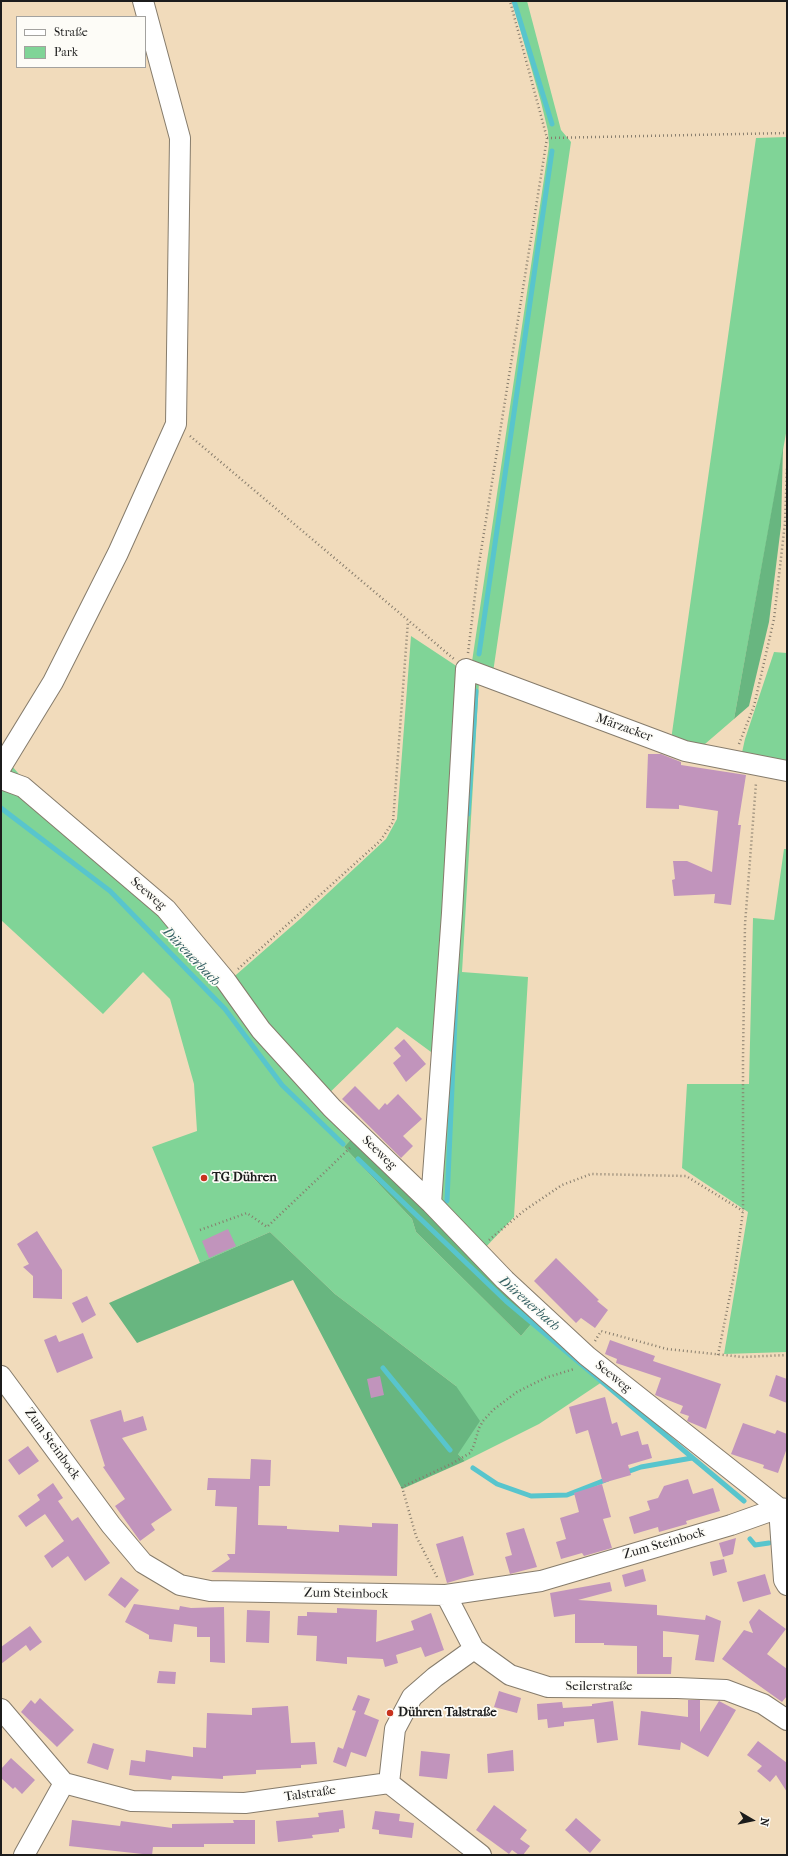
<!DOCTYPE html>
<html>
<head>
<meta charset="utf-8">
<style>
	body { margin:0 }
	#map { position:relative; width:788px; height:1856px; overflow:hidden; background:#f1dbbb; font-family:"IM FELL French Canon",serif }
	canvas { display:block }
	.frame { position:absolute; inset:0; border:2px solid #1c1c1c; pointer-events:none }
	.legend { position:absolute; left:16px; top:16px; width:130px; height:52px; box-sizing:border-box; background:#fdfcf7; border:1px solid #a3a29f; margin:0; padding:5px 7px; list-style:none; font-size:12px; color:#1c1c1c }
	.legend li { display:flex; align-items:center; gap:8px; height:20px }
	.legend b { width:20px; border:1px solid #a3a29f }
	.north { position:absolute; left:732px; top:1800px; width:40px; height:40px; -webkit-text-stroke:3px #fdfcf7; paint-order:stroke; rotate:99deg; font-size:11px; font-weight:700; line-height:16px; text-align:center; color:#1c1c1c }
	.north::after { content:''; display:block; margin:auto; width:14px; height:18px; background:#1c1c1c; clip-path:polygon(50% 0,100% 100%,50% 72%,0 100%) }
</style>
</head>
<body>
<div id="map">
<canvas width="788" height="1856"></canvas>
<div class="frame"></div>
<ul class="legend">
<li><b style="height:5px;background:#fff"></b>Straße</li>
<li><b style="height:11px;background:#80d497"></b>Park</li>
</ul>
<div class="north">N</div>
</div>
<script>
const ctx = document.querySelector('canvas').getContext('2d');
ctx.lineJoin = 'round';
function paint(path, color) {
  ctx.fillStyle = color;
  ctx.fill(path, 'evenodd');
}
function toPath(rows) {
  const path = new Path2D();
  for (const r of rows) {
    path.moveTo(r[0], r[1]);
    for (let i = 2; i < r.length; i += 2) path.lineTo(r[i], r[i + 1]);
  }
  return path;
}
function trace(path, color, width, dash) {
  ctx.strokeStyle = color;
  ctx.lineWidth = width;
  ctx.lineCap = dash ? 'butt' : 'round';
  ctx.setLineDash(dash || []);
  ctx.stroke(path);
}
function write(font, color, halo, rows, align = 'center') {
  ctx.font = font + ' "IM FELL French Canon",serif';
  ctx.lineWidth = 3.5;
  ctx.setLineDash([]);
  ctx.textBaseline = 'middle';
  ctx.strokeStyle = halo;
  ctx.fillStyle = color;
  for (const [text, x, y, turn = 0] of rows) {
    ctx.save();
    ctx.translate(x, y);
    ctx.rotate((+turn || 0) * Math.PI / 180);
    ctx.textAlign = isNaN(turn) ? turn : align;
    if (halo) ctx.strokeText(text, 0, 0);
    ctx.fillText(text, 0, 0);
    ctx.restore();
  }
}
paint(toPath([
	[512,1,527,1,561,130,571,142,491,686,479,682,462,972,528,977,514,1217,485,1248,434,1198,446,1063,397,1027,320,1102,354,1136,344,1147,412,1219,416,1232,521,1336,543,1310,608,1378,539,1424,465,1461,458,1454,456,1386,335,1294,270,1232,200,1263,152,1147,197,1131,194,1084,170,999,143,972,103,1014,1,920,1,759,12,766,29,786,163,919,221,988,300,919,386,839,397,819,411,636,470,675,549,145,548,131,541,102],
	[787,137,787,428,734,719,698,750,671,740,756,138],
	[774,652,787,653,787,765,741,757,745,739],
	[784,849,787,849,787,1352,724,1354,748,1212,682,1168,687,1084,749,1084,753,918,774,920]
]), '#80d497');
paint(toPath([
	[783,447,781,526,769,622,749,706,734,719],
	[354,1136,543,1310,521,1336,416,1232,412,1219,344,1147],
	[270,1232,335,1294,456,1386,480,1421,458,1454,465,1461,402,1489,293,1280,137,1343,109,1303]
]), '#68b680');
trace(toPath([
	[514,1,552,124],
	[479,654,552,151],
	[1,808,110,891,225,1009,282,1085,343,1144],
	[468,814,476,691],
	[358,1159,506,1301,744,1501],
	[447,1201,457,975],
	[383,1368,450,1450],
	[473,1468,497,1484,531,1496,567,1495,608,1479],
	[624,1473,641,1467,692,1458],
	[750,1539,755,1545,769,1543]
]), '#58c5cd', 5);
paint(toPath([
	[648,754,661,754,681,762,681,765,746,775,738,825,741,825,731,905,714,903,715,894,674,896,672,880,675,879,673,861,687,861,712,872,718,811,679,805,679,809,646,808],
	[404,1039,426,1064,406,1082,393,1063,401,1056,394,1048],
	[355,1086,379,1110,385,1103,387,1105,398,1094,422,1119,403,1136,413,1146,401,1158,342,1099],
	[228,1229,236,1246,209,1258,202,1241],
	[37,1231,62,1270,62,1299,33,1298,33,1276,23,1267,29,1264,17,1244],
	[556,1258,599,1300,597,1301,608,1310,595,1328,581,1318,576,1323,534,1281],
	[87,1296,96,1315,82,1323,72,1303],
	[83,1333,93,1358,57,1373,44,1340,56,1335,59,1342],
	[610,1340,655,1356,653,1361,721,1384,706,1429,687,1421,689,1416,680,1413,683,1406,655,1395,661,1378,616,1363,617,1359,605,1354],
	[776,1375,787,1379,787,1403,769,1396],
	[380,1376,384,1395,371,1398,367,1379],
	[605,1397,612,1424,617,1422,621,1436,638,1431,642,1445,648,1444,652,1458,628,1465,631,1475,603,1483,588,1430,576,1434,569,1407],
	[121,1410,124,1422,143,1416,147,1430,122,1438,172,1510,151,1524,155,1530,140,1541,115,1506,125,1499,103,1467,105,1466,90,1420],
	[743,1423,775,1434,777,1430,787,1434,787,1448,778,1473,763,1468,764,1465,731,1454],
	[28,1446,39,1461,19,1475,8,1460],
	[251,1459,271,1460,270,1486,259,1486,258,1525,287,1526,287,1529,339,1532,339,1525,372,1527,372,1523,398,1524,397,1576,211,1572,230,1559,227,1554,235,1554,237,1507,215,1506,216,1490,207,1490,208,1478,250,1479],
	[688,1479,693,1494,713,1488,720,1511,686,1521,687,1524,659,1532,658,1527,634,1534,629,1517,650,1510,647,1501,658,1498,664,1486],
	[53,1483,63,1498,58,1501,72,1521,78,1517,110,1563,85,1581,68,1556,52,1568,44,1556,64,1541,45,1514,26,1527,18,1516,40,1500,37,1495],
	[602,1484,611,1517,603,1519,612,1548,584,1556,582,1553,561,1559,556,1542,566,1539,560,1518,579,1512,574,1493],
	[524,1528,537,1567,510,1574,505,1557,512,1555,506,1533],
	[463,1536,474,1575,447,1583,436,1544],
	[736,1538,733,1554,723,1557,719,1543],
	[724,1559,727,1572,713,1576,710,1562],
	[643,1569,646,1581,625,1587,622,1575],
	[765,1574,771,1594,743,1602,737,1582],
	[121,1577,139,1590,125,1608,108,1595],
	[610,1582,612,1591,578,1600,657,1605,657,1615,705,1620,706,1615,721,1621,714,1662,695,1660,699,1635,663,1631,663,1657,672,1657,671,1674,637,1674,637,1646,604,1645,604,1643,575,1643,575,1614,554,1617,550,1593],
	[134,1604,179,1610,180,1606,191,1608,224,1607,225,1663,210,1662,210,1637,197,1637,197,1627,174,1624,172,1642,149,1639,149,1635,125,1622],
	[337,1608,377,1610,376,1642,414,1630,411,1621,431,1613,444,1650,425,1657,421,1647,396,1655,398,1663,385,1667,383,1659,347,1657,347,1664,316,1661,317,1636,297,1635,298,1616,307,1616,307,1612,337,1613],
	[759,1609,786,1629,767,1654,787,1669,787,1696,782,1702,722,1659,744,1630,753,1633,749,1622],
	[247,1610,270,1611,269,1643,246,1642],
	[30,1626,42,1642,30,1651,26,1645,1,1664,1,1647],
	[159,1671,176,1672,175,1684,157,1683],
	[499,1691,521,1698,517,1713,494,1707],
	[358,1695,370,1699,364,1714,359,1712,379,1720,366,1757,351,1752,346,1767,333,1762,338,1747,343,1749,356,1711,352,1710],
	[40,1698,74,1730,57,1747,21,1712,31,1700,35,1704],
	[688,1700,700,1700,700,1732,719,1701,736,1710,708,1757,681,1742,680,1750,638,1745,641,1711,688,1717],
	[613,1701,618,1740,597,1743,594,1719,564,1722,564,1726,548,1728,547,1719,538,1720,537,1704,562,1702,563,1708,592,1706,592,1704],
	[288,1706,291,1743,315,1742,317,1764,301,1765,301,1768,256,1770,256,1774,223,1776,223,1779,172,1776,171,1780,129,1775,131,1760,145,1762,146,1750,193,1757,193,1747,206,1748,207,1713,252,1715,252,1708],
	[758,1741,787,1763,787,1792,776,1775,770,1782,757,1771,762,1766,747,1755],
	[93,1743,114,1749,108,1770,87,1763],
	[513,1750,514,1771,488,1773,487,1754],
	[421,1751,450,1754,447,1779,419,1776],
	[11,1758,35,1780,22,1794,15,1787,13,1789,1,1778,1,1769],
	[494,1805,527,1830,520,1839,530,1846,523,1855,519,1855,512,1850,509,1854,476,1830],
	[343,1810,345,1828,339,1829,339,1832,312,1835,313,1838,278,1842,276,1821,319,1817,318,1813],
	[375,1811,400,1814,399,1821,414,1823,412,1838,379,1834,379,1830,372,1829],
	[576,1818,601,1840,590,1853,565,1830],
	[72,1820,120,1826,121,1821,172,1828,172,1824,234,1823,233,1820,255,1820,255,1844,204,1844,204,1847,153,1847,152,1855,69,1846]
]), '#c194bc');
const minor = toPath([
	[1,767,53,682,118,553,176,424,180,138,143,1],
	[1,779,23,787,166,909,226,981,261,1030,332,1108,431,1203,505,1280,587,1356,779,1508],
	[431,1203,452,913,466,669,685,751,787,771],
	[1,1376,111,1525,143,1563,180,1585,210,1591,446,1595,541,1581,731,1525,779,1508,787,1509],
	[779,1508,784,1580,787,1585],
	[446,1595,474,1649,510,1675,548,1687,677,1688,726,1690,763,1704,787,1720],
	[1,1709,64,1783],
	[64,1783,132,1801,245,1803,389,1783],
	[389,1783,395,1729,412,1697,435,1677,474,1649],
	[389,1783,481,1855],
	[24,1855,64,1783]
]);
trace(minor, '#867c6c', 22);
trace(toPath([
	[547,138,787,133],
	[190,436,454,659],
	[468,653,478,570,547,138,510,1],
	[739,744,754,706,774,619,785,523,787,468],
	[238,969,380,841,393,822,408,621],
	[200,1230,247,1213,267,1227,350,1148],
	[489,1240,525,1210,562,1185,591,1174,686,1176,743,1211],
	[595,1341,601,1331,667,1349,743,1357,787,1355],
	[718,1355,735,1270,743,1211,743,1058,745,924,756,783],
	[437,1577,416,1536,402,1487,453,1463,470,1453,474,1445,479,1428,483,1421,493,1410,517,1392,545,1378,574,1369]
]), '#867c6c', 2.5, [1, 3]);
trace(minor, '#fff', 20);
for (const [x, y, r, color] of [
	[204,1178,4,"#c8321e"],
	[390,1713,4,"#c8321e"]
]) {
  const dot = new Path2D();
  dot.arc(x, y, r, 0, 2 * Math.PI);
  ctx.fillStyle = color;
  ctx.fill(dot);
  trace(dot, '#fdfcf7', 1.5);
}
write('13px', '#1c1c1c', '#fdfcf7', [
	["Märzacker",624,728,20],
	["Seeweg",148,894,41],
	["Seeweg",379,1153,44],
	["Seeweg",613,1377,39],
	["Zum Steinbock",52,1444,54],
	["Zum Steinbock",664,1544,-16],
	["Zum Steinbock",346,1594,1],
	["Seilerstraße",599,1687],
	["Talstraße",310,1794,-8]
]);
write('bold 13px', '#1c1c1c', '#fdfcf7', [
	["TG Dühren",212,1178],
	["Dühren Talstraße",398,1713]
], 'left');
write('italic 14px', '#346063', '#fdfcf7', [
	["Dürenerbach",191,957,46],
	["Dürenerbach",529,1304,41]
]);
</script>
</body>
</html>
